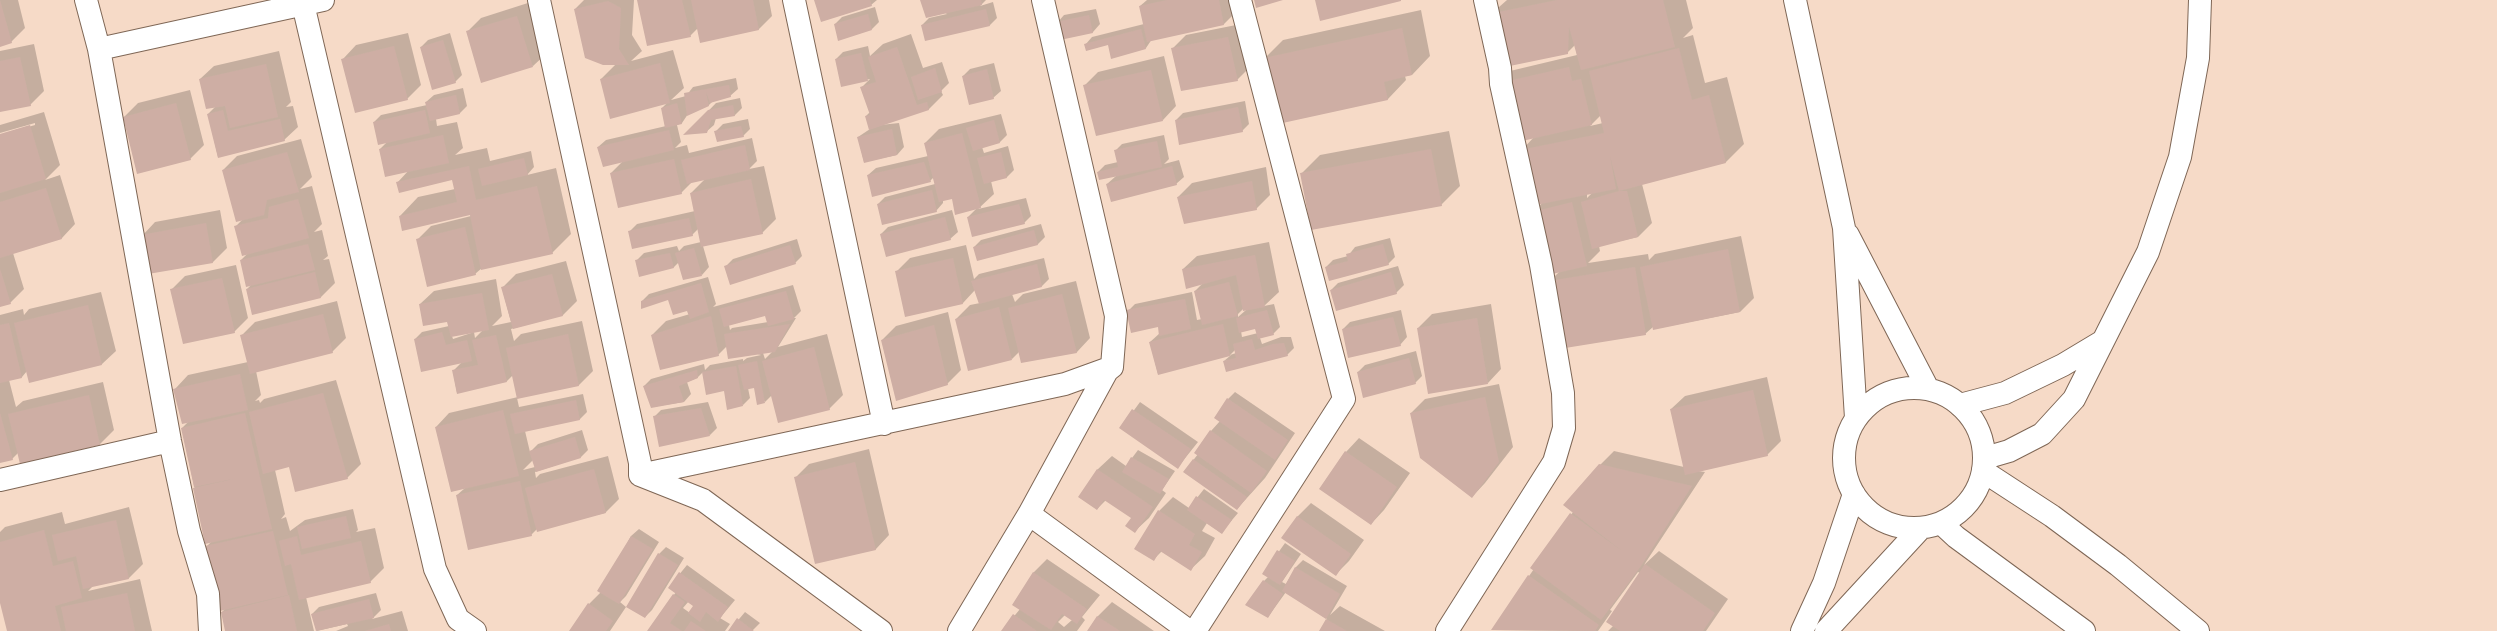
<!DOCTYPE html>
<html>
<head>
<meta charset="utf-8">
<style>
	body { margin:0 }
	canvas { display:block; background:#f6dac7 }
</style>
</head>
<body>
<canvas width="2497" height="631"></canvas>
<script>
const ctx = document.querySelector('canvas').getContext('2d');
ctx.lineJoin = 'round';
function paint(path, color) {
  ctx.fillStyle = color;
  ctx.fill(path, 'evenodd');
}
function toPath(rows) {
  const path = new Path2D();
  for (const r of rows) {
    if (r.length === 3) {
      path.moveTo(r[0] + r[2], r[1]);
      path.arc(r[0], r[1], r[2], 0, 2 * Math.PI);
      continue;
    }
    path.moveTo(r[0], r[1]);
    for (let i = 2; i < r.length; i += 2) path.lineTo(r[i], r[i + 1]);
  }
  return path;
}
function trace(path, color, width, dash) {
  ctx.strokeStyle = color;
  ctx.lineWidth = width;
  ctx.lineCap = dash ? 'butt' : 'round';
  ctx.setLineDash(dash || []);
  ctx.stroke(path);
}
paint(toPath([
	[0,0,18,0,25,28,11,42,0,46],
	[584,0,634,0,632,35,642,51,631,61,673,50,684,88,671,100,686,96,693,87,736,78,738,89,730,96,713,101,709,105,688,114,682,123,677,125,681,142,675,148,687,145,689,153,752,138,757,161,749,169,764,166,776,219,762,233,703,246,709,267,702,275,679,262,674,267,640,276,636,261,644,253,677,246,679,251,684,246,701,242,698,229,692,235,629,232,637,224,695,211,691,193,705,179,692,182,681,193,611,173,622,162,598,147,606,140,666,126,662,108,667,103,601,79,616,64,575,9],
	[638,0,769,0,772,16,759,29,698,28,690,36],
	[815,0,877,0,871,5],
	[921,0,986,0,980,6,993,2,997,18,990,25,922,25,929,18,947,14],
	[1147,0,1235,0,1238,10,1224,24,1152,39,1146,48,1108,44,1085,45,1092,37,1144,24,1140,6],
	[1507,0,1686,0,1693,28,1683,38,1693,35,1705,83,1727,77,1744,144,1726,162,1642,184,1652,223,1638,237,1599,246,1600,251,1588,263,1648,254,1649,260,1655,254,1741,236,1754,298,1740,312,1654,329,1653,327,1645,334,1550,281,1559,272,1533,212,1542,203,1521,151,1534,137,1510,143,1510,71,1577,55,1575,45,1567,53,1490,15],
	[1601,115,1603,123,1590,126],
	[1592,193,1587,198,1587,194],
	[531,2,547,53,533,66,467,32,481,18],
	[875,7,879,22,872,29,835,24,842,17],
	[1096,9,1100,24,1093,32,1061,38,1057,23,1064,15],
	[1421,10,1430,56,1412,75,1405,76,1406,80,1388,99,1278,123,1265,58,1283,40],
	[1241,24,1251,66,1237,80,1172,49,1186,35],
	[408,33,421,85,407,99,343,59,356,45],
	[450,33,462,75,455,82,421,47,428,40],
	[911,34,923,68,942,62,949,83,941,91,943,95,929,109,880,125,899,123,904,147,897,155,864,162,858,137,870,129,866,116,870,112,862,87,870,79,842,85,836,59,843,52,868,46,870,56,883,44],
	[34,44,44,91,30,105,0,111,0,51],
	[279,51,291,102,286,107,293,106,298,127,284,140,218,157,208,114,216,106,200,79,214,66],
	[1164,56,1176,106,1163,120,1084,86,1098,72],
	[994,63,1001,91,993,98,963,76,970,69],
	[463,88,467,106,460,113,436,119,437,126,457,122,463,148,455,155,487,148,490,161,531,151,534,167,527,175,556,168,571,234,552,253,482,268,475,274,417,240,431,226,471,216,470,214,400,216,418,197,455,189,453,179,397,183,409,170,380,149,387,142,374,122,381,115,427,105,426,102,434,95],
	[190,90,204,145,190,159,124,117,138,103],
	[740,98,742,108,735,115,716,118,714,125,706,132,686,134,716,103],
	[1245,101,1249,124,1242,131,1176,120,1183,113],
	[44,112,60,165,45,180,60,175,75,224,62,238,13,253,24,289,10,303,0,306,0,135,35,125,35,123,0,133,0,125],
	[1001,114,1007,135,1000,142,982,147,984,153,1008,146,1014,170,1007,177,991,181,994,194,978,209,1026,198,1031,216,1024,223,968,217,977,208,953,198,943,200,943,203,936,211,878,204,885,197,935,184,934,177,930,181,868,175,876,168,928,156,925,143,939,129],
	[748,119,750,129,743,136,716,131,723,124],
	[1449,131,1460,186,1441,205,1301,174,1320,155],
	[1164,135,1169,159,1164,164,1179,160,1184,177,1176,184,1107,184,1116,176,1098,172,1105,165,1118,162,1115,151,1122,144],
	[301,139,312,177,300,189,312,186,322,224,314,232,322,230,328,256,323,260,329,259,335,283,321,297,253,314,247,289,252,284,241,260,247,254,235,227,242,220,223,170,237,156],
	[1266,167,1270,195,1256,209,1178,197,1192,183],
	[220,210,227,248,213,262,148,273,142,236,155,222],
	[952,210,958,232,950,239,881,234,888,227],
	[1041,224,1045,237,1038,244,974,247,981,240],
	[1390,238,1395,257,1388,264,1326,267,1333,260,1348,256,1355,247],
	[797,239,802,256,795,263,726,266,733,259],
	[1269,242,1279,292,1264,306,1274,304,1280,327,1273,334,1260,338,1262,344,1281,337,1291,337,1294,348,1287,355,1224,361,1231,355,1158,374,1150,342,1160,333,1159,326,1128,311,1135,304,1192,292,1197,320,1202,319,1195,291,1203,283,1183,269,1197,256],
	[1243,309,1246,310,1238,317,1238,314],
	[1256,328,1258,333,1242,337,1241,331],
	[1235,350,1236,353,1230,355],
	[966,245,974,279,979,274,1044,258,1049,279,1042,286,1012,294,1015,302,1023,294,1076,281,1090,338,1077,352,1019,352,1012,359,956,319,970,305,980,303,975,290,963,303,906,316,896,272,910,258],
	[566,261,577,301,563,315,511,329,514,341,521,334,582,321,593,371,579,385,517,398,519,407,583,394,587,412,580,419,525,431,530,452,538,444,582,430,588,450,581,457,535,472,536,478,540,474,608,456,619,499,605,513,537,529,531,535,457,495,465,488,436,427,449,413,518,397,513,375,507,381,457,393,453,371,462,362,415,339,422,332,449,326,448,321,420,304,434,291,496,279,502,316,492,326,511,322,502,288,516,274],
	[483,330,475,338,474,332],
	[474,332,453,339,452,336],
	[533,460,535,467,523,470],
	[236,265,248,318,234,332,171,290,185,276],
	[1398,266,1404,285,1396,293,1331,290,1338,283],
	[708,277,716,304,713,307,793,285,801,311,794,318,796,318,778,347,827,334,843,395,829,409,772,395,765,402,754,386,748,388,750,398,743,405,703,372,697,378,687,382,691,394,684,402,652,407,644,386,651,379,704,364,705,370,710,365,743,359,743,361,747,358,761,355,727,346,718,355,652,335,666,321,690,314,688,310,669,299,642,301,649,294],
	[766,315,768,322,732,328,730,330,729,325],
	[773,351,765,359,763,353],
	[101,292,116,351,102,364,27,371,22,377,9,380,16,407,23,401,103,382,114,430,100,444,18,453,12,459,0,462,0,315,23,309,24,315,29,309],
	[337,301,346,338,332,352,256,371,261,395,255,401,259,400,260,403,264,399,336,380,361,464,347,478,289,465,275,470,285,514,281,519,286,517,290,531,305,520,353,509,358,530,356,532,375,528,384,568,370,582,306,597,314,631,226,631,222,612,226,608,206,547,212,541,206,543,182,428,188,422,175,389,188,375,248,362,242,335,255,322],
	[1491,304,1501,369,1488,383,1418,328,1432,314],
	[1401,310,1407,337,1400,345,1343,329,1350,322],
	[948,312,961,370,947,384,882,340,896,326],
	[1416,351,1422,376,1415,383,1358,372,1365,365],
	[1767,377,1781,441,1767,455,1698,471,1705,472,1644,565,1659,551,1728,599,1706,631,1608,631,1614,625,1640,573,1638,572,1610,610,1612,611,1598,631,1492,630,1573,512,1600,465,1614,451,1684,467,1671,409,1685,396],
	[1499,384,1513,447,1485,483,1472,497,1411,413,1425,399],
	[1235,392,1295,433,1265,478,1237,509,1185,471,1198,454,1196,452,1211,431,1220,421,1228,399],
	[708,402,717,428,710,435,654,417,661,410],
	[1140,402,1198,442,1178,467,1121,428],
	[1359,438,1410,473,1384,510,1371,524,1346,452],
	[869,449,889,535,876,549,816,563,795,478,809,464],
	[1138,450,1175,471,1162,490,1166,493,1149,518,1135,531,1132,517,1106,500,1097,509,1079,497,1098,469,1112,456,1126,466],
	[1204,489,1238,513,1221,533,1207,523,1202,531,1215,538,1205,556,1191,569,1162,551,1153,560,1159,511,1173,497,1189,508],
	[1311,503,1364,540,1349,561,1335,575,1297,517],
	[129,507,143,564,129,578,93,586,88,591,140,579,152,631,8,631,0,599,0,532,5,527,62,512,65,524],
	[639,529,659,542,626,596,620,602,626,607,610,631,570,631,589,604,601,592,631,536],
	[1285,543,1301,554,1282,582,1286,584,1296,567,1303,560,1347,586,1330,615,1340,606,1385,631,1320,631,1327,619,1286,592,1268,617,1264,581,1268,577,1263,574],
	[666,547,684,558,652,610,645,617,659,554],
	[1047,559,1100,595,1082,617,1085,620,1077,631,1002,631,1020,609,1033,573],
	[1065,615,1072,620,1064,627,1058,622],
	[687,565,735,600,720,618,730,624,725,631,648,631,676,592,669,587],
	[689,601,695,606,690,613,683,608],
	[376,593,381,610,372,619,402,611,408,631,336,631,348,626,347,624,317,631,312,614,319,607],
	[1112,602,1154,631,1088,631,1098,616],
	[745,612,760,623,752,631,729,631]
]), '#0003');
paint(toPath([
	[0,0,12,43,0,47],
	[637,0,682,0,691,37,647,46],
	[691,0,753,0,759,30,700,43],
	[814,0,870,0,872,6,821,22],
	[920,0,981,0,982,5,926,18],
	[1167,0,1219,0,1224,25,1147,42,1139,6],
	[1254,0,1283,0,1256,8],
	[1315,0,1401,0,1401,1,1320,21],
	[1557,0,1663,0,1675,47,1581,70,1569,27,1568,54,1500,68,1489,14],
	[608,1,621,8,619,49,629,65,603,65,585,58,574,9],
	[986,9,990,26,925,41,921,25],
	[868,14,872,30,838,41,834,24],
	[1089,15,1093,33,1060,40,1056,22],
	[517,16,533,67,481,83,466,31],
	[1402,28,1412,75,1384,82,1388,100,1278,124,1264,58],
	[1141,29,1146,49,1111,59,1108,45,1086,51,1084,44],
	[1228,37,1238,81,1181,91,1171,48],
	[443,40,456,83,432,90,420,47],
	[394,46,408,100,355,113,341,59],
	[897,47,917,105,927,102,929,110,869,130,865,116,870,115,860,87,876,82,868,57],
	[1679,48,1692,100,1709,95,1726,163,1619,191,1610,156,1616,189,1531,206,1520,150,1604,133,1589,71],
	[861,53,868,81,841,87,835,59],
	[20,57,31,106,0,112,0,61],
	[660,63,670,103,610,119,600,79],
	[266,64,278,117,230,128,225,106,206,109,199,79],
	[1569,67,1572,81,1581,79,1592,125,1509,144,1495,84],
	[935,68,942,92,918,100,911,77],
	[987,69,994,99,969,105,962,76],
	[1151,70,1163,121,1096,136,1083,85],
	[729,85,731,97,710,103,706,92,709,106,687,116,684,93],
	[456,95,460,114,430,121,425,102],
	[176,103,191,160,137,174,123,117],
	[677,103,682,124,665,128,661,108],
	[733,105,735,116,711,120,707,133,683,135,708,110],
	[1238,107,1243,132,1179,145,1175,120],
	[223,110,228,131,280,119,285,141,218,158,207,114],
	[425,110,430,133,378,145,373,122],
	[994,120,1000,143,973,151,966,128],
	[30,125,46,179,0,193,0,134],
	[741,126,744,137,717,142,714,131],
	[892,129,897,155,864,163,857,137],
	[669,130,674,150,603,167,597,147],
	[962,133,981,208,955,215,952,199,939,202,924,143],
	[443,135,449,163,385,177,379,149],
	[1157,141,1162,167,1099,180,1097,172,1118,167,1114,150],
	[745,145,750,170,687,184,681,160],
	[1431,149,1442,206,1311,230,1300,173],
	[287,152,299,192,267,200,264,215,236,222,222,170],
	[1001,152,1007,178,984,184,977,158],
	[524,158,528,175,482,186,478,169],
	[674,159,682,194,618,208,610,173],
	[924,162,931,182,872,197,867,175],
	[469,166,476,200,537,186,553,254,481,270,470,215,402,231,399,216,457,202,452,180,399,193,396,182],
	[1172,166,1177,185,1111,202,1106,184],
	[751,179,763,234,701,247,690,193],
	[1252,181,1257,210,1184,224,1177,197],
	[46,188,62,239,0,258,0,202],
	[932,190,937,212,882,225,877,204],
	[1619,191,1627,191,1638,237,1592,249,1581,202],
	[298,199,309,238,242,256,234,226,268,218,269,207],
	[1572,202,1587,266,1548,275,1532,212],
	[1019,204,1025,224,972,237,967,217],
	[945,217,951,240,886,257,880,234],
	[689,218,693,236,632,249,628,231],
	[206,223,213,263,148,274,141,235],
	[465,227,476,275,427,287,416,239],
	[1034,230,1038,245,977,261,973,247],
	[308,244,315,270,246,287,240,260],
	[1383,244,1389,265,1329,281,1325,267,1348,261,1346,254],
	[790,245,796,264,730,285,724,266],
	[694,248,702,276,683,280,675,253],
	[1728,249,1740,312,1653,330,1640,267],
	[670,253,674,268,639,277,635,260],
	[1255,255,1265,307,1243,311,1236,275,1186,289,1182,269],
	[953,258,963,304,905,317,895,271],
	[1037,264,1042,287,979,304,971,281],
	[1635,267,1646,335,1559,349,1549,281],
	[0,269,11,304,0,307],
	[315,272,321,298,252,315,246,289],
	[1391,272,1397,294,1336,311,1330,290],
	[552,274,563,316,513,329,501,287],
	[222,278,235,333,183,344,170,289],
	[1229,282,1238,316,1202,325,1194,291],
	[701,283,709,312,690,319,687,311,673,315,668,300,641,309,641,301],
	[786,291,794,319,768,326,765,316,724,327,719,309],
	[482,293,489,330,451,337,447,322,423,326,419,304],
	[1062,294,1077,353,1021,363,1008,308],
	[1185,299,1191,329,1159,336,1158,327,1131,333,1126,310],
	[88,305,102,365,29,383,14,323],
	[999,307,1012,360,968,371,955,319],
	[1267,310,1274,335,1258,339,1255,329,1239,333,1236,318],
	[323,314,333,353,250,374,240,335],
	[711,316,719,356,660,370,651,335],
	[1393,317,1401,346,1348,358,1342,329],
	[1477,318,1488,384,1428,394,1417,328],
	[9,323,22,378,0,383,0,325],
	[790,324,775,352,728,359,724,334],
	[1223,324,1230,356,1158,375,1149,342],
	[934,325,948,385,896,401,881,340],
	[442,332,446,345,467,340,472,361,421,372,414,339],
	[568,334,579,386,517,399,506,348],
	[496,335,507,382,457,394,452,370,478,365,472,340],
	[1252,339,1255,350,1273,344,1284,343,1288,356,1226,372,1223,361,1236,358,1233,344],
	[814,347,830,410,778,423,762,361],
	[1409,358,1416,384,1363,398,1357,372],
	[757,361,765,403,757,405,754,388,744,390,738,365],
	[736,366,743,406,727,410,724,391,706,395,702,372],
	[697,370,698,378,679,386,684,402,651,408,643,386],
	[240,374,248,410,182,424,173,389],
	[1753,390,1768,456,1685,475,1670,409],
	[323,393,348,479,295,492,289,467,263,474,249,412],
	[89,395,100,445,20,464,8,414],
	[1485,397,1499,462,1472,498,1420,458,1410,413],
	[1227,398,1288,440,1275,460,1214,418],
	[576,400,580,420,515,434,510,414],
	[701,408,710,436,659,447,653,416],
	[1132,409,1191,449,1178,469,1119,428],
	[503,410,519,476,451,492,435,427],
	[0,413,13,460,0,463],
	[245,413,272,529,205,544,193,488,238,478,194,487,181,428],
	[1210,430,1267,471,1251,493,1194,453],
	[575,437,581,458,536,472,529,451],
	[1345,451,1397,487,1371,525,1319,489],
	[1131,457,1169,479,1160,494,1122,472],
	[1193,459,1247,497,1237,510,1183,472],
	[855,462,876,550,815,564,794,477],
	[1599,464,1692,486,1641,566,1601,620,1530,568,1570,513,1622,551,1563,505],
	[594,469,606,513,537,532,525,488],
	[1097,469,1153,507,1135,533,1125,526,1131,518,1104,500,1097,510,1078,497],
	[520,481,532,536,468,550,456,495],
	[1196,496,1232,520,1222,534,1187,510],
	[1158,510,1195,534,1189,545,1202,552,1191,571,1160,551,1154,561,1134,549],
	[346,516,351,538,302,549,297,527],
	[1297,516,1351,554,1336,576,1281,538],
	[116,520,129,579,83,589,76,556,58,561,52,535],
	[44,530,53,566,73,561,82,598,55,606,61,631,7,631,0,603,0,542],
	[273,531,288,595,220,611,205,546],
	[297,536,301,555,361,541,371,583,299,600,291,564,285,566,279,541],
	[631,536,653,549,619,604,597,591],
	[1277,550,1295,561,1280,585,1262,574],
	[658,553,678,565,645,618,626,607],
	[1645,564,1715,613,1703,631,1620,631,1606,622],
	[1295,567,1340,594,1326,619,1282,591],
	[679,572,728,607,718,622,706,612,700,622,688,613,693,606,668,588],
	[1033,572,1087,609,1077,624,1062,614,1051,630,1012,605],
	[1528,575,1599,625,1595,631,1491,630],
	[1263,580,1283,594,1268,618,1245,605],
	[127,593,135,631,66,631,61,607],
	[673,594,685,602,670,623,682,631,647,631],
	[289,595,297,631,225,631,221,612],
	[369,599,374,618,316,631,311,614],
	[588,603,613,621,606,631,569,631],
	[1013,614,1037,631,1001,631],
	[1097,616,1120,631,1087,631],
	[737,618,754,631,728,631],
	[1326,619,1347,631,1319,631],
	[691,621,706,631,684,631],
	[389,624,391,631,365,631]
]), '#ceaea4');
const street = toPath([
	[86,0,99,49,170,441,189,531,208,594,210,631],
	[539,0,640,463,640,475,1065,384,1112,367],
	[794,0,884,424],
	[303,4,435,569,458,619,475,631],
	[99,49,323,0],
	[1960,405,2005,393,2063,365,2103,341],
	[1985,458,2009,451,2042,434,2074,399,2148,252,2180,157,2198,58,2200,0],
	[1983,471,2052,516,2118,565,2198,631],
	[640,475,703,500,881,631],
	[0,480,170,441],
	[1029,514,1189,631],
	[1942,524,1956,537,2084,631],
	[959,631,1029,514,1107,371,1112,367,1116,316,1043,0],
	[1195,631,1344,399,1240,0],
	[1447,631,1554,462,1564,428,1563,393,1541,265,1501,84,1500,68,1485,0]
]);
const secondary = toPath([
	[1795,0,1844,228,1856,418],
	[1848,235,1928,389],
	[1914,458,70],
	[1802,631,1824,583,1854,494],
	[1826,631,1920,529]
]);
trace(street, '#7f6756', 24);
trace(secondary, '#7f6756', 24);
trace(street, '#fff', 22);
trace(secondary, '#fff', 22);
</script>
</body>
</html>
